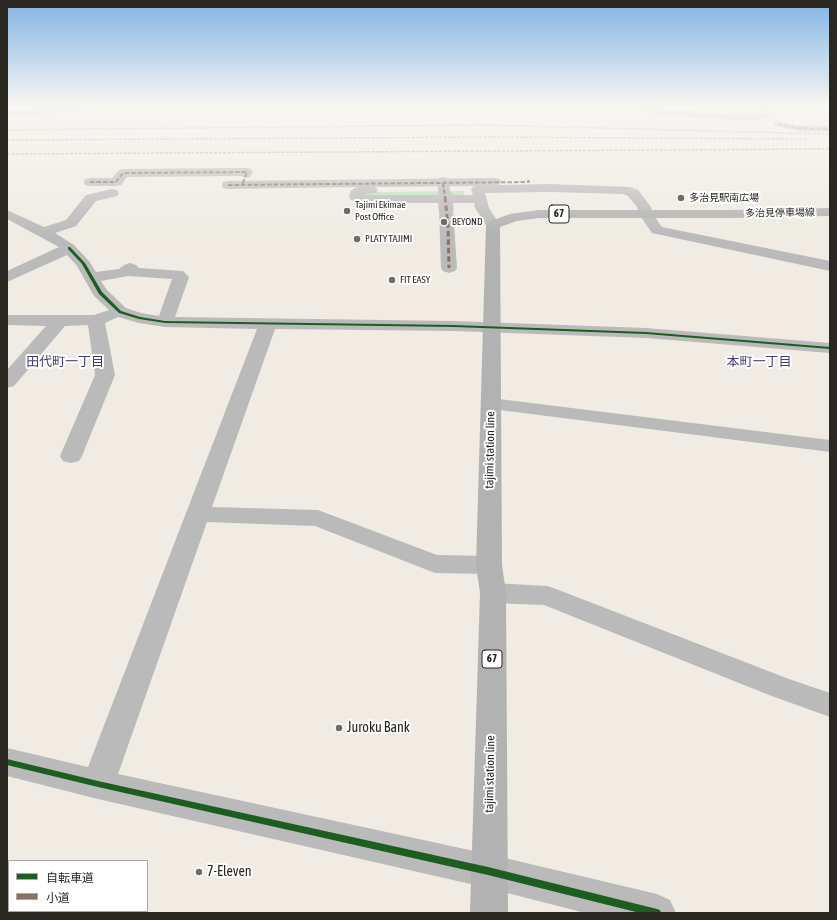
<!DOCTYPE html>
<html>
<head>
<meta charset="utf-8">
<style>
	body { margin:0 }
	#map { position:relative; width:837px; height:920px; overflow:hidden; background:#f0ece3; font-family:"Asap Condensed","Noto Sans JP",sans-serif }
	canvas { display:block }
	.frame { position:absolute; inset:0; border:8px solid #292720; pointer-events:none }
	.legend { position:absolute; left:8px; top:860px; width:140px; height:52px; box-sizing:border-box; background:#fff; border:1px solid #a9a9a6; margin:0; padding:5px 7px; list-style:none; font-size:12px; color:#292720 }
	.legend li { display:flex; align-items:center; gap:8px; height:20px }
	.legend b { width:20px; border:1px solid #a9a9a6 }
</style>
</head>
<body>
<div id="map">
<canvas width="837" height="920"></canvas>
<div class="frame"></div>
<ul class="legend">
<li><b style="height:5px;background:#1b5e20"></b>自転車道</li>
<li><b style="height:5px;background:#8d6e63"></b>小道</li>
</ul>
</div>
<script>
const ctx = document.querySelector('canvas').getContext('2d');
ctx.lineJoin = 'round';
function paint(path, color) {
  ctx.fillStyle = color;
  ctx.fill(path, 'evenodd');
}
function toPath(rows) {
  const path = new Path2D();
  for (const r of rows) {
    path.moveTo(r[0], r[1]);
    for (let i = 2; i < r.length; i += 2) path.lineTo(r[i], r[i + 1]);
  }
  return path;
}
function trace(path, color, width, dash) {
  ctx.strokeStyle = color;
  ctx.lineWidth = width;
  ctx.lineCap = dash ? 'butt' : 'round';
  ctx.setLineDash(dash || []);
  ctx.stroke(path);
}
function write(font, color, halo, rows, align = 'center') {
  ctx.font = font + ' "Asap Condensed","Noto Sans JP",sans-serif';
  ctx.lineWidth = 4;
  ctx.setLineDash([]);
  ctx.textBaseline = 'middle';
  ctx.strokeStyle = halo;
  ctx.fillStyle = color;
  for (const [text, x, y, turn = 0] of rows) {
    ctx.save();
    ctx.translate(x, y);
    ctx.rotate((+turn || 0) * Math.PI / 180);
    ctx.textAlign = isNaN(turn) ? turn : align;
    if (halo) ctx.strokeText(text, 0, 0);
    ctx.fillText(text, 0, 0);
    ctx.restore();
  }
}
paint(toPath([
	[464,191,464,197,368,197,361,195,368,192]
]), '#c0e2bf');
paint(toPath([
	[59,107,99,107,94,110,7,117,7,111,59,107],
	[638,107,753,115,761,112,756,107,768,107,772,111,769,116,754,121,666,116,643,112,638,107],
	[778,121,797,125,830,126,830,132,797,131,774,126,773,124,778,121],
	[247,168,251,169,253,172,250,177,246,178,241,176,127,177,121,185,116,186,90,186,85,185,84,182,85,179,90,178,112,178,119,170,123,169,247,168],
	[495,178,500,179,501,182,499,185,550,184,630,187,638,190,651,207,653,214,662,227,830,261,830,271,652,233,639,214,637,207,628,196,623,194,550,192,485,193,489,208,500,225,498,228,493,229,488,228,475,208,474,203,360,203,351,200,349,197,351,190,357,187,228,189,223,188,222,185,223,182,228,181,495,178],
	[474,186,471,189,473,195,363,195,376,193,378,190,375,187,474,186],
	[112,189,117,190,119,193,117,196,96,201,76,226,55,233,74,245,89,261,96,272,119,269,124,265,130,263,136,265,139,268,183,271,189,277,175,317,454,321,646,328,830,343,830,353,646,338,454,331,275,329,212,507,318,510,437,555,489,556,498,559,502,565,498,571,489,574,435,573,315,526,207,522,118,774,488,854,657,894,670,900,676,913,585,913,488,888,98,799,7,776,7,748,88,767,257,329,165,327,139,323,118,317,105,323,115,375,82,456,79,461,71,463,63,461,60,456,95,375,88,325,65,326,14,386,7,388,7,370,46,326,7,325,7,315,94,315,109,310,94,296,77,266,67,255,7,282,7,271,59,247,7,219,7,210,44,227,66,220,86,195,112,189],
	[128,276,172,279,159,316,141,313,126,308,107,290,101,281,128,276],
	[446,205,451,206,453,209,457,268,455,271,449,273,443,271,441,268,439,209,441,206,446,205],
	[491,398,830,440,830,452,484,408,481,404,484,400,491,398],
	[493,583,547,586,556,589,789,679,830,693,830,717,769,695,544,605,493,603,484,600,480,593,484,586,493,583]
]), '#bababa');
paint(toPath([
	[830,208,830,216,730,218,539,218,517,221,500,227,502,565,506,593,508,913,470,913,480,593,476,565,486,225,488,222,510,214,539,210,730,210,830,208]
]), '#b2b2b2');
trace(toPath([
	[7,130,481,125,830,134],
	[7,140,490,137,807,139],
	[7,154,830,149]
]), '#adadab', 1.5, [3, 1.5]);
trace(toPath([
	[443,183,445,198]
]), '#bababa', 12);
trace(toPath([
	[445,197,446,209]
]), '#bababa', 15);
trace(toPath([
	[778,124,797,128,830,129],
	[90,182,116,182,123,173,247,172,242,185],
	[443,183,445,198],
	[228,185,529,182,528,180]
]), '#8d6e63', 2, [4.5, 2]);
trace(toPath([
	[445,197,448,226,449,268]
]), '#8d6e63', 3, [5.5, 3]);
paint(toPath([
	[68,247,70,247,85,263,102,292,121,311,140,317,165,321,454,325,646,332,830,347,830,349,646,334,454,327,165,323,139,319,119,313,99,294,82,264,68,249,68,247],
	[7,759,98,781,488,867,657,909,660,910,661,913,640,913,488,875,98,787,7,765,7,759]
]), '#1b5e20');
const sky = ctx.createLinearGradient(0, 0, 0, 236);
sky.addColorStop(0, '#82b4e4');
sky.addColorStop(0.45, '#f8f6f2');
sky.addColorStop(1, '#f8f6f200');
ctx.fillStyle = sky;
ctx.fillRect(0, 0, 837, 236);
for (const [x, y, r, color] of [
	[681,198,4,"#6f6c64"],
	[347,211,4,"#6f6c64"],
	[444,222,4,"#6f6c64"],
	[357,239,4,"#6f6c64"],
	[392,280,4,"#6f6c64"],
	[339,728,4,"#6f6c64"],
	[199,872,4,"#6f6c64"]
]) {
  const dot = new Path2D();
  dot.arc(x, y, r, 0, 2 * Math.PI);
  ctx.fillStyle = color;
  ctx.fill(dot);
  trace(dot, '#fff', 1.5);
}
write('10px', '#292720', '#fff', [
	["多治見駅南広場",689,198],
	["Tajimi Ekimae",355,205],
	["Post Office",355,217],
	["BEYOND",452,222],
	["PLATY TAJIMI",365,239],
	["FIT EASY",400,280]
], 'left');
write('10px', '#292720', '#fff', [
	["多治見停車場線",780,213,-1]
]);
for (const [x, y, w] of [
	[559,214,20],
	[492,659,20]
]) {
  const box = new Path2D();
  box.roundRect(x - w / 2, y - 9, w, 18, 3);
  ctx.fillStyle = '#fff';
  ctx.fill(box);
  trace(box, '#292720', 1);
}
write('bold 11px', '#292720', null, [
	["67",559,214],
	["67",492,659]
]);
write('12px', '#292720', '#fff', [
	["tajimi station line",490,450,-89],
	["tajimi station line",490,774,-89]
]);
write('13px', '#453a77', '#fff', [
	["田代町一丁目",65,362],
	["本町一丁目",759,362]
]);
write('14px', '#292720', '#fff', [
	["Juroku Bank",347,728],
	["7-Eleven",207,872]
], 'left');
</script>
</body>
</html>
